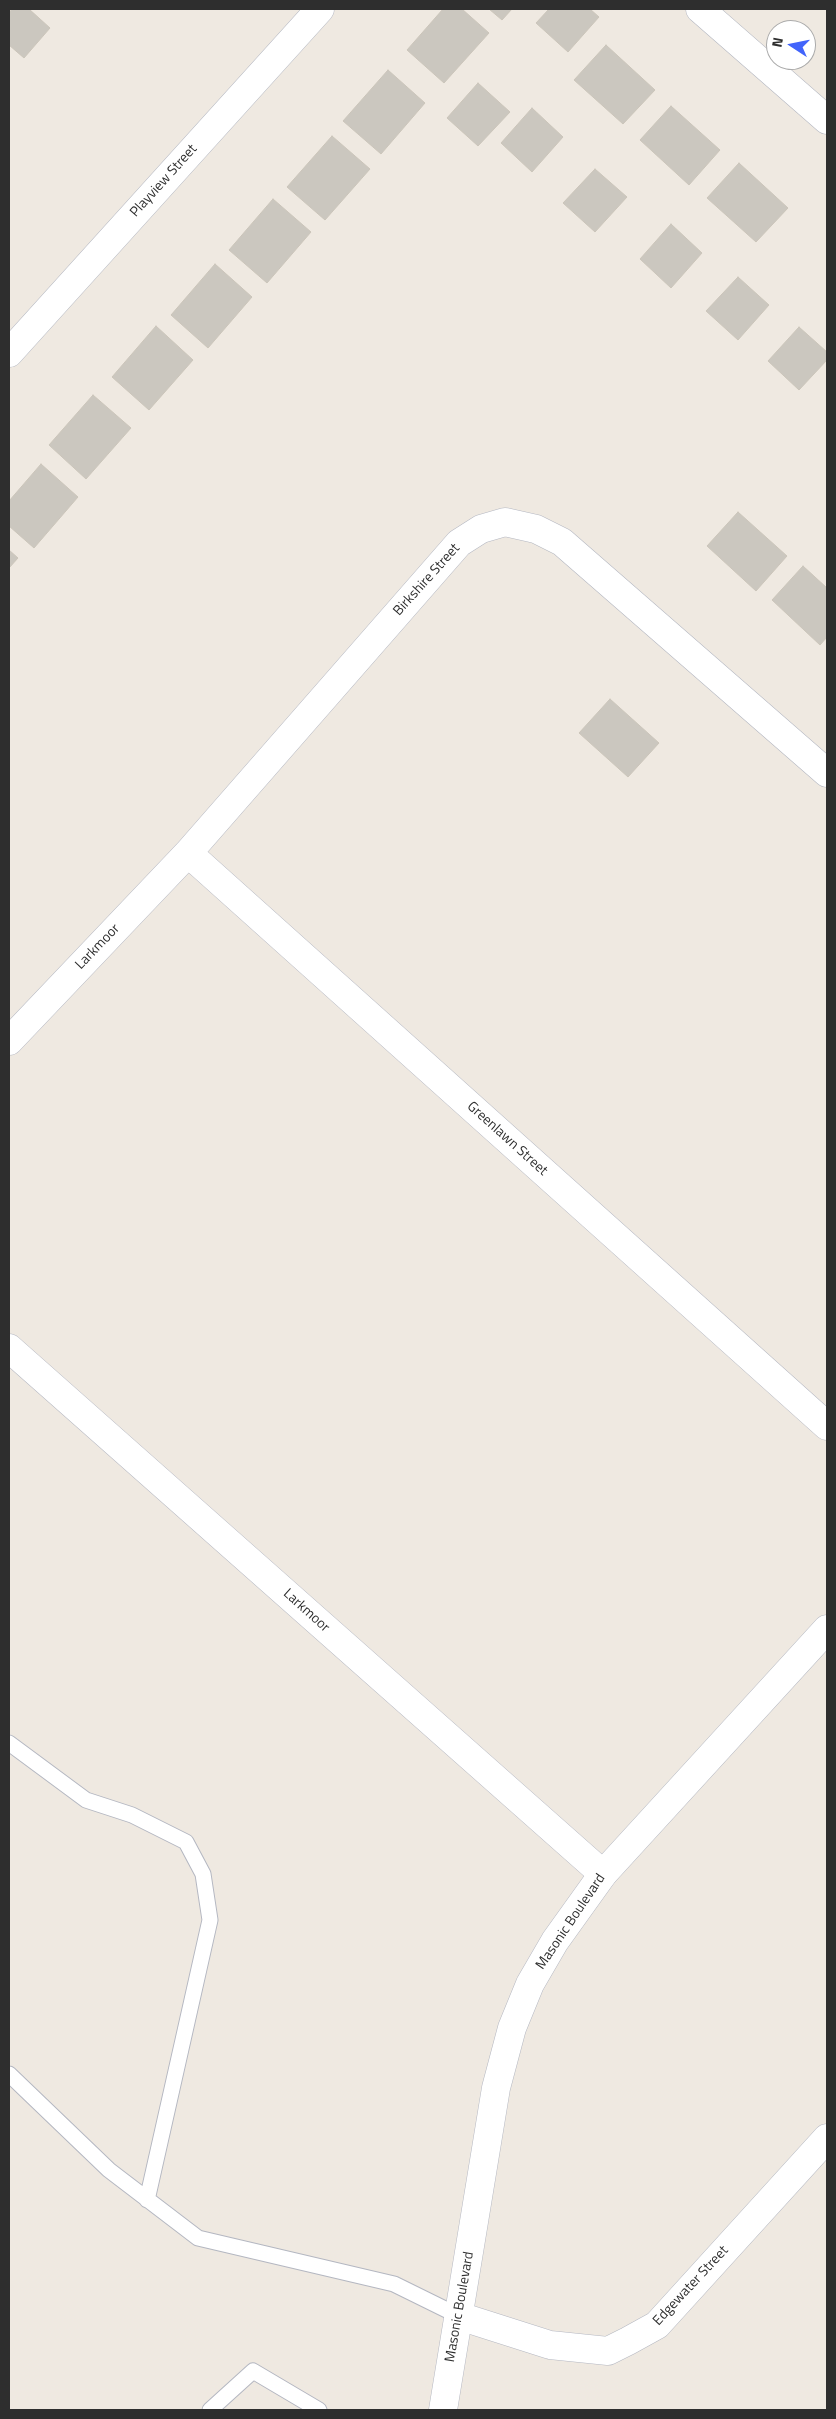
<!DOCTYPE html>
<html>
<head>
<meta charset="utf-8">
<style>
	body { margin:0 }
	#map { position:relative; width:836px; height:2419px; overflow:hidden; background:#efe9e1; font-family:"Titillium Web",sans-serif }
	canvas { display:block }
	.frame { position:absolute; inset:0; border:10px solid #2e2e2e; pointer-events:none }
	.north { position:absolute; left:766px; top:20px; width:50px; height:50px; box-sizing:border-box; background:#fff; border:1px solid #ababab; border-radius:50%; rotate:281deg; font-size:14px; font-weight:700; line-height:20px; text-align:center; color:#2e2e2e }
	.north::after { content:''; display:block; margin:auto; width:18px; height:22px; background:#4264fb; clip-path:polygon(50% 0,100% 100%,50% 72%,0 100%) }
</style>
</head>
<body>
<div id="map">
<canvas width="836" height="2419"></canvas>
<div class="frame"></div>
<div class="north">N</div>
</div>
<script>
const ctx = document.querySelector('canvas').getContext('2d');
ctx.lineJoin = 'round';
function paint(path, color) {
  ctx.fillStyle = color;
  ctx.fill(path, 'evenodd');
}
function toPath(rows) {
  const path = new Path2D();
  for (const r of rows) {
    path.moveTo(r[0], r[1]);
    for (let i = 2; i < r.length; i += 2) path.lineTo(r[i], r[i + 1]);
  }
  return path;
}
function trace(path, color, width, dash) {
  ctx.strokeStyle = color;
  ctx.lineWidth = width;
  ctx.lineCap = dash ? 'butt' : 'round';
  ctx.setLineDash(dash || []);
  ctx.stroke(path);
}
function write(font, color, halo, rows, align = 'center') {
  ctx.font = font + ' "Titillium Web",sans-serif';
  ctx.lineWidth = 4;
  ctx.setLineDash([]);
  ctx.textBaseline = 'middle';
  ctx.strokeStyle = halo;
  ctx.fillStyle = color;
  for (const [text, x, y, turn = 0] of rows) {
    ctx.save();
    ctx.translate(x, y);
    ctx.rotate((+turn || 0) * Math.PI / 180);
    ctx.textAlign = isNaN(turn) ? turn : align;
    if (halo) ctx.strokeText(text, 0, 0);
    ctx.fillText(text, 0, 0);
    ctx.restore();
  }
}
const building = toPath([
	[12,9,29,9,50,28,24,58,9,45,9,13,12,9],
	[443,9,462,9,489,33,444,83,407,50,443,9],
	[489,9,512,9,502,20,489,9],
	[549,9,590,9,599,17,568,52,536,23,549,9],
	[606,45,655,90,623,124,574,80,606,45],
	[388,70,425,103,381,154,343,121,388,70],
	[478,83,510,112,478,146,447,118,478,83],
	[671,106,720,150,689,185,640,140,671,106],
	[532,108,563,137,532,172,501,143,532,108],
	[332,136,370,169,325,220,287,187,332,136],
	[739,163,788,208,756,242,707,198,739,163],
	[595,169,627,197,595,232,563,203,595,169],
	[273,199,311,232,267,283,229,250,273,199],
	[671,224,702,253,671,288,640,259,671,224],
	[215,264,252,297,208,348,171,315,215,264],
	[738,277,769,305,738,340,706,311,738,277],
	[156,326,193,360,149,410,112,377,156,326],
	[799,327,827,352,827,360,799,390,768,361,799,327],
	[93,395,131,428,86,479,49,445,93,395],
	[41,464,78,497,34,548,9,526,9,501,41,464],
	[738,512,787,556,756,591,707,546,738,512],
	[9,550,18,558,9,568,9,550],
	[803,566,827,588,827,637,820,645,772,600,803,566],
	[610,699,659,743,628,777,579,733,610,699]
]);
paint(building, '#cbc7bf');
trace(building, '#cbc5ba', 1);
const lane = toPath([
	[9,1743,86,1800,132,1815,186,1842,203,1874,210,1920,147,2200],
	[9,2074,109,2170,198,2238,394,2284,459,2316],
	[210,2410,253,2371,319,2410]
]);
const street = toPath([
	[700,9,827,120],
	[9,353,320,9],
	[188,853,827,1426],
	[9,1041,188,853,459,543,481,529,505,522,536,529,562,542,827,773],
	[9,1348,603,1874],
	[459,2316,550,2345,608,2351,628,2341,657,2325,827,2138]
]);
const secondary = toPath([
	[443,2410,496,2088,512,2028,530,1984,555,1941,603,1874,827,1629]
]);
trace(lane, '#b4b7c1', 17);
trace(street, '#b4b7c1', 29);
trace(secondary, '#b4b7c1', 29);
trace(lane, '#fff', 15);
trace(street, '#fff', 28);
trace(secondary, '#fff', 28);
write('14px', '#2e2e2e', '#fff', [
	["Playview Street",164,181,-48],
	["Birkshire Street",427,580,-48],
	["Larkmoor",98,947,-46],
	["Greenlawn Street",507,1139,42],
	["Larkmoor",306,1611,42],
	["Masonic Boulevard",571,1922,-56],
	["Edgewater Street",691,2286,-47],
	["Masonic Boulevard",460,2307,-80]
]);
</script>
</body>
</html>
